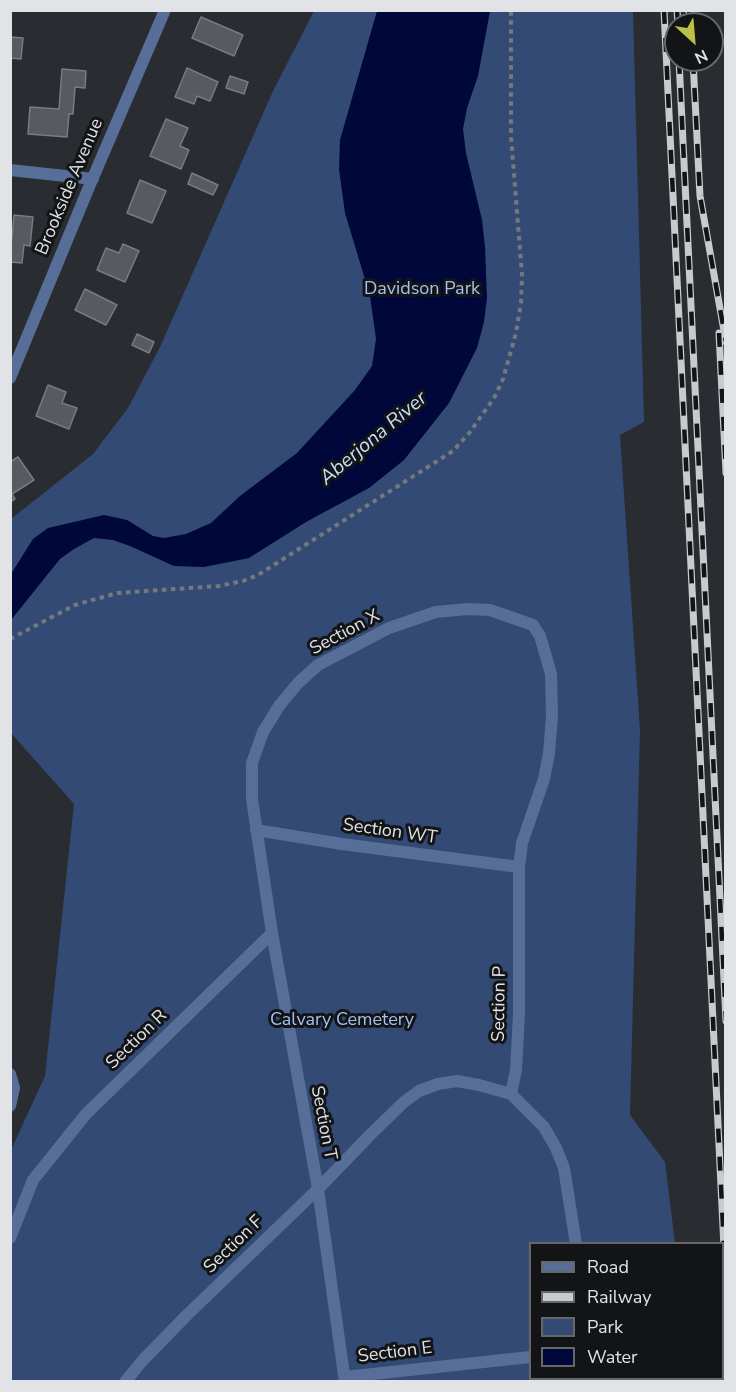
<!DOCTYPE html>
<html>
<head>
<meta charset="utf-8">
<style>
	body { margin:0 }
	#map { position:relative; width:736px; height:1392px; overflow:hidden; background:#292c30; font-family:"Nunito Sans",sans-serif }
	canvas { display:block }
	.frame { position:absolute; inset:0; border:12px solid #e1e3e6; pointer-events:none }
	.legend { position:absolute; left:529px; top:1242px; width:195px; height:138px; box-sizing:border-box; background:#131416; border:2px solid #656769; margin:0; padding:8px 10px; list-style:none; font-size:18px; color:#e1e3e6 }
	.legend li { display:flex; align-items:center; gap:12px; height:30px }
	.legend b { width:30px; border:2px solid #656769 }
	.north { position:absolute; left:664px; top:12px; width:60px; height:60px; box-sizing:border-box; background:#131416; border:2px solid #656769; border-radius:50%; rotate:154deg; font-size:16px; font-weight:700; line-height:24px; text-align:center; color:#e1e3e6 }
	.north::after { content:''; display:block; margin:auto; width:21px; height:27px; background:#bac045; clip-path:polygon(50% 0,100% 100%,50% 72%,0 100%) }
</style>
</head>
<body>
<div id="map">
<canvas width="736" height="1392"></canvas>
<div class="frame"></div>
<ul class="legend">
<li><b style="height:8px;background:#576f98"></b>Road</li>
<li><b style="height:8px;background:#c8cacd"></b>Railway</li>
<li><b style="height:16px;background:#324a74"></b>Park</li>
<li><b style="height:16px;background:#00073a"></b>Water</li>
</ul>
<div class="north">N</div>
</div>
<script>
const ctx = document.querySelector('canvas').getContext('2d');
ctx.lineJoin = 'round';
function paint(path, color) {
  ctx.fillStyle = color;
  ctx.fill(path, 'evenodd');
}
function toPath(rows) {
  const path = new Path2D();
  for (const r of rows) {
    path.moveTo(r[0], r[1]);
    for (let i = 2; i < r.length; i += 2) path.lineTo(r[i], r[i + 1]);
  }
  return path;
}
function trace(path, color, width, dash) {
  ctx.strokeStyle = color;
  ctx.lineWidth = width;
  ctx.lineCap = dash ? 'butt' : 'round';
  ctx.setLineDash(dash || []);
  ctx.stroke(path);
}
function write(font, color, halo, rows, align = 'center') {
  ctx.font = font + ' "Nunito Sans",sans-serif';
  ctx.lineWidth = 6;
  ctx.setLineDash([]);
  ctx.textBaseline = 'middle';
  ctx.strokeStyle = halo;
  ctx.fillStyle = color;
  for (const [text, x, y, turn = 0] of rows) {
    ctx.save();
    ctx.translate(x, y);
    ctx.rotate((+turn || 0) * Math.PI / 180);
    ctx.textAlign = isNaN(turn) ? turn : align;
    if (halo) ctx.strokeText(text, 0, 0);
    ctx.fillText(text, 0, 0);
    ctx.restore();
  }
}
paint(toPath([
	[314,11,633,11,644,422,620,435,640,730,630,1115,665,1162,675,1243,530,1244,530,1378,684,1378,684,1381,11,1382,11,1150,45,1076,74,804,11,733,11,519,93,454,128,408,160,347,273,91]
]), '#324a74');
paint(toPath([
	[377,11,490,11,478,76,467,108,463,129,466,153,482,220,485,247,487,298,484,322,477,348,449,403,404,460,369,488,306,522,249,558,204,567,174,566,130,546,113,540,94,538,74,549,60,559,11,620,11,574,33,539,48,528,104,515,127,520,153,536,164,538,186,534,211,523,240,496,297,453,355,390,372,366,376,339,370,296,345,213,339,169,340,140]
]), '#00073a');
const building = toPath([
	[201,17,243,35,234,56,192,38,201,17],
	[10,37,23,38,21,59,10,58,10,37],
	[187,68,218,82,210,101,197,96,194,104,175,97,187,68],
	[62,69,86,71,85,88,75,87,73,114,69,114,67,137,28,134,30,107,59,109,62,69],
	[230,76,248,82,244,94,226,88,230,76],
	[166,119,188,128,180,146,189,150,181,169,150,156,166,119],
	[192,173,218,185,213,195,188,184,192,173],
	[140,180,166,191,152,223,127,213,140,180],
	[14,215,33,217,30,246,24,245,22,263,10,262,10,238,12,238,14,215],
	[123,244,139,251,125,282,97,270,106,248,119,253,123,244],
	[85,289,117,305,106,325,75,310,85,289],
	[137,334,154,342,149,353,132,345,137,334],
	[48,385,66,392,62,403,77,408,69,429,36,416,48,385],
	[18,457,34,480,12,494,15,499,10,502,10,462,18,457]
]);
paint(building, '#585a5f');
trace(building, '#787b80', 1.5);
trace(toPath([
	[10,639,75,605,117,593,219,586,243,581,258,575,453,451,470,432,494,398,503,379,516,333,521,303,522,275,511,137,511,10]
]), '#76797c', 4, [4.5, 4.5]);
trace(toPath([
	[468,609,490,610,533,625,540,636,551,674,552,716,549,753,544,779,522,843,519,867,519,1014,516,1070,511,1094,479,1085,457,1081,438,1084,419,1091,404,1102,370,1135,318,1189,272,933,252,799,252,763,263,732,279,706,298,683,318,665,389,628,436,612,468,609],
	[256,830,342,844,519,867],
	[10,1074,14,1088,10,1106],
	[511,1094,544,1127,556,1148,564,1168,576,1244],
	[318,1189,345,1382],
	[10,1238,33,1180,86,1114,272,933],
	[345,1377,530,1357],
	[597,1378,597,1382],
	[125,1382,143,1360,188,1314,318,1189]
]), '#576f98', 12);
trace(toPath([
	[10,170,93,179],
	[10,378,89,187,165,10]
]), '#576f98', 12);
const rail = toPath([
	[664,10,726,1289],
	[677,10,678,24],
	[689,10,690,24],
	[679,60,726,1021],
	[693,60,700,196,726,342],
	[719,333,726,473]
]);
trace(rail, '#c8cacd', 7);
trace(rail, '#131416', 4.5, [14]);
write('18px', '#e1e3e6', '#131416', [
	["Brookside Avenue",70,187,-67],
	["Section X",345,633,-28],
	["Section WT",390,832,8],
	["Section P",500,1004,-89],
	["Section R",137,1040,-44],
	["Section T",323,1123,79],
	["Section F",234,1245,-44],
	["Section E",395,1353,-7]
]);
write('18px', '#a4c0f2', '#131416', [
	["Davidson Park",422,290],
	["Calvary Cemetery",342,1021]
]);
write('italic 20px', '#c8dcfe', '#131416', [
	["Aberjona River",374,439,-40]
]);
</script>
</body>
</html>
